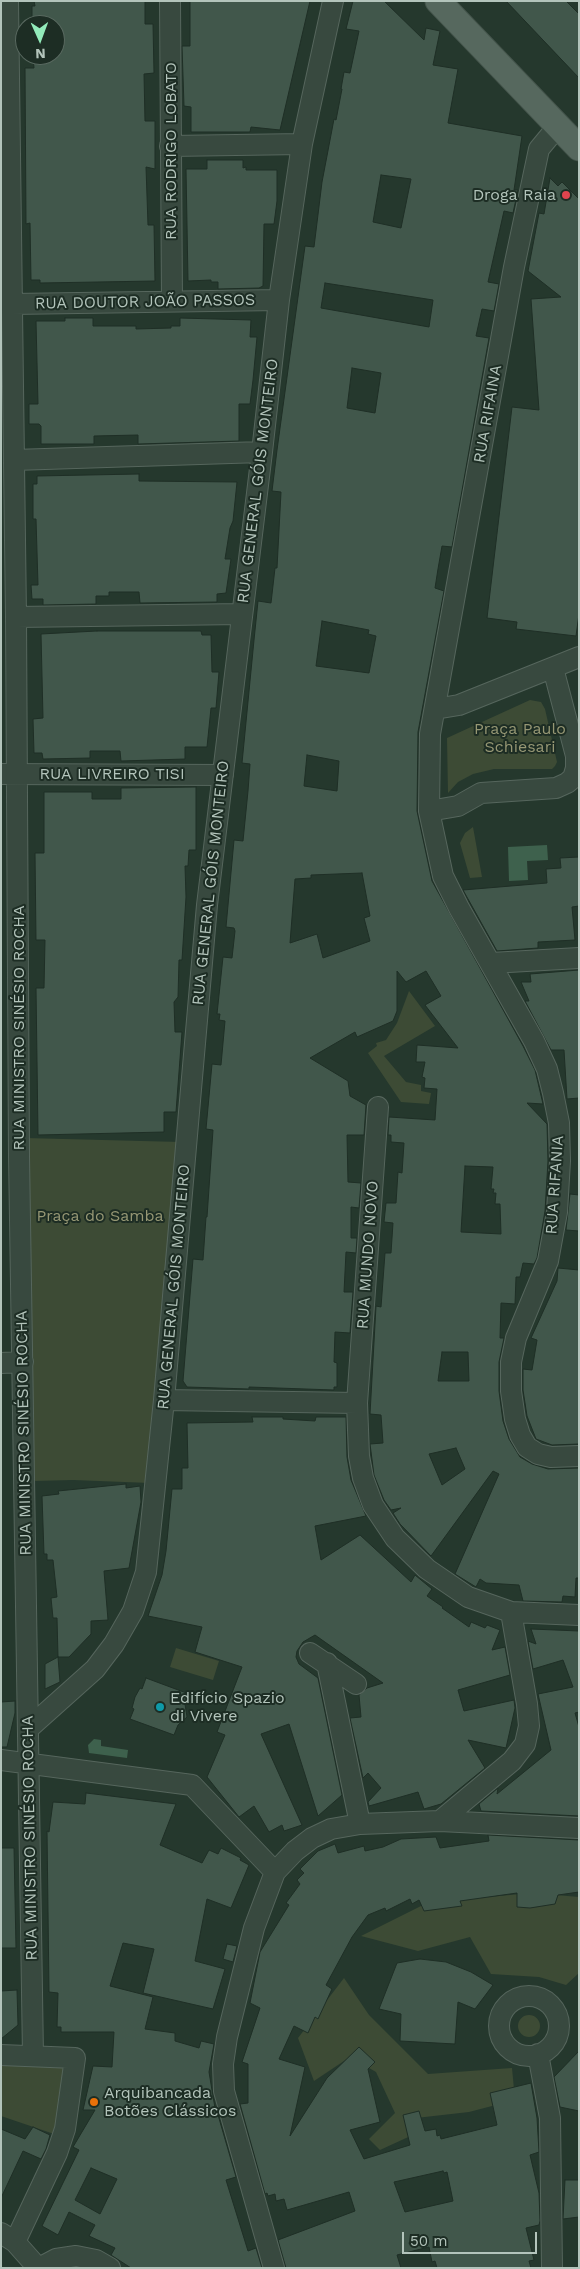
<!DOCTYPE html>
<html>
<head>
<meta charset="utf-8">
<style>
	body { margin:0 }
	#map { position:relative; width:580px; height:2269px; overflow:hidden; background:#25382d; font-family:"Work Sans",sans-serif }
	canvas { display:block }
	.frame { position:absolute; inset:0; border:2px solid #b3c4bb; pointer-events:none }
	.north { position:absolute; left:15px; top:15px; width:50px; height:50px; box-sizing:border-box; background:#1d2d24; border:1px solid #596960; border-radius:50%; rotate:178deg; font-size:14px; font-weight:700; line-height:20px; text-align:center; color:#b3c4bb }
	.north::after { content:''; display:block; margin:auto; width:18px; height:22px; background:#92ebba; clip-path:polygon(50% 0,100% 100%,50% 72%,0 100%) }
	.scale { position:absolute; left:402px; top:2232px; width:135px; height:22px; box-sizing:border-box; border:2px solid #b3c4bb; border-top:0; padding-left:6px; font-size:15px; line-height:18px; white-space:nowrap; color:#b3c4bb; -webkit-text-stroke:4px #1d2d24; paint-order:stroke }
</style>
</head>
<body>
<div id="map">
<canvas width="580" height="2269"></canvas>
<div class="frame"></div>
<div class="north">N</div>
<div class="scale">50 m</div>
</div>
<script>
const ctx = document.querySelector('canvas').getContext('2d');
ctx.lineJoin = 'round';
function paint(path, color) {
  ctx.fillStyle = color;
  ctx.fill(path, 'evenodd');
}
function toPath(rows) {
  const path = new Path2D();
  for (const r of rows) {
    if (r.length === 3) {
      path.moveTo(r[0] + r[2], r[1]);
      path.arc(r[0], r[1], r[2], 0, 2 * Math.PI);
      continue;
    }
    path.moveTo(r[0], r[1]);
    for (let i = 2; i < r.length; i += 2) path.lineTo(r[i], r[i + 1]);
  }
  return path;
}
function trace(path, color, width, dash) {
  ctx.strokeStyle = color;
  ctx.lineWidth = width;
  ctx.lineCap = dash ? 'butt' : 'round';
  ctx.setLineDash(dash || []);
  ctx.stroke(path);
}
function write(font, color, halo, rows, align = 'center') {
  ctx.font = font + ' "Work Sans",sans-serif';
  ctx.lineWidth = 4;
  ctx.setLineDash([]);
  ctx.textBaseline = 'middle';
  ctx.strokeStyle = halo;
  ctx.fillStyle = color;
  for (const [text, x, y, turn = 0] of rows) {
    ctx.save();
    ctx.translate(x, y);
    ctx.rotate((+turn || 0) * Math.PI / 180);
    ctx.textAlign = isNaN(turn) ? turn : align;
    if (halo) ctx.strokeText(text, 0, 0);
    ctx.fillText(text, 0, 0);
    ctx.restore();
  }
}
paint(toPath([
	[530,700,541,702,545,709,557,762,555,766,552,769,494,769,473,774,458,782,448,793,447,738],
	[473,827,482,877,470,878,460,843,465,833],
	[409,991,435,1026,384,1056,406,1082,421,1085,421,1091,431,1093,429,1104,401,1102,368,1053,377,1046,376,1043,386,1040,397,1023],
	[25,1138,181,1142,150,1483,73,1480,33,1481],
	[176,1648,219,1661,213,1680,170,1667],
	[533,1893,579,1897,579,1973,566,1985,539,1977,491,1974,470,1937,418,1951,361,1936,429,1902],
	[344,1978,369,2015,428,2074,512,2068,515,2100,469,2112,416,2118,417,2133,380,2150,369,2139,395,2113,376,2072,350,2057,314,2081,298,2038],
	[529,2026,11],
	[1,2058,72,2061,57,2135,1,2116]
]), '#3d4b35');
paint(toPath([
	[547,845,548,860,527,861,528,880,509,881,508,847],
	[94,1739,101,1740,101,1746,128,1750,127,1758,89,1753,88,1745]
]), '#3e614d');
const building = toPath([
	[34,1,145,1,145,24,153,24,154,73,144,74,145,121,155,121,155,169,146,167,148,225,154,225,155,281,40,283,40,280,31,280,30,223,26,224,25,68,34,68,33,55,55,55,55,25,32,25,32,6,35,6,34,1],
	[190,1,310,1,280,130,251,127,250,132,191,132,191,107,184,106,182,46,190,46,190,1],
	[353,1,384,1,424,40,426,28,440,31,433,65,458,69,448,123,522,136,514,190,518,190,513,213,504,211,488,282,499,284,494,311,482,309,476,336,489,338,452,547,442,546,438,569,435,588,444,591,418,732,417,811,432,881,523,1046,535,1070,543,1104,527,1103,547,1124,548,1161,545,1211,537,1258,534,1264,523,1263,520,1277,516,1277,515,1304,501,1303,500,1338,504,1338,499,1362,499,1391,503,1421,509,1439,520,1457,532,1464,548,1469,579,1468,579,1578,576,1578,575,1597,563,1596,562,1602,523,1601,519,1585,486,1583,480,1579,476,1587,455,1574,499,1474,493,1471,431,1556,400,1524,393,1513,401,1508,391,1510,384,1500,374,1475,370,1444,383,1443,381,1415,370,1414,376,1306,381,1307,385,1253,391,1253,393,1223,384,1222,386,1203,396,1203,398,1172,402,1173,404,1143,391,1142,391,1135,388,1135,389,1117,435,1120,437,1089,424,1088,425,1078,422,1077,425,1062,416,1062,417,1045,458,1048,425,1005,441,996,426,971,406,982,397,971,397,1011,393,1021,357,1037,355,1032,310,1058,348,1081,350,1096,366,1105,364,1135,347,1135,348,1182,361,1183,359,1208,351,1207,351,1238,357,1238,356,1253,346,1252,344,1292,353,1292,350,1333,335,1332,334,1362,337,1363,337,1387,334,1387,334,1390,249,1387,249,1389,187,1387,183,1381,193,1259,203,1260,206,1217,207,1217,213,1130,206,1129,212,1064,221,1065,225,1021,219,1020,220,1014,217,1014,223,957,232,958,235,931,234,928,226,927,234,840,243,841,248,791,250,764,242,763,254,640,258,601,271,603,275,568,277,568,281,492,272,491,277,450,305,246,314,247,322,182,334,119,336,120,342,89,341,89,344,72,350,73,359,31,346,29,353,1],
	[381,175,411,179,401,228,373,222,381,175],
	[325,283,433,300,429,327,321,308,325,283],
	[352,368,381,373,375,413,347,408,352,368],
	[322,621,369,630,368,634,376,636,369,673,316,666,322,621],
	[307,755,339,761,337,791,304,786,307,755],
	[362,873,370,916,364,918,370,941,323,958,317,934,290,943,295,879,311,878,311,875,362,873],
	[465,1166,493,1167,491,1189,494,1189,493,1193,496,1193,495,1204,500,1204,501,1234,461,1232,465,1166],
	[442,1352,468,1352,469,1381,438,1381,442,1352],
	[456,1448,465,1469,442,1485,429,1454,456,1448],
	[506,1,566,1,579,14,579,78,506,1],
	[207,160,243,160,243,168,246,167,246,170,277,170,277,201,274,224,264,224,263,286,259,288,218,289,218,282,211,282,211,280,188,281,186,169,207,169,207,160],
	[550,178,558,186,562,182,579,199,579,614,576,636,516,629,517,622,487,618,512,407,539,410,531,299,561,297,528,271,539,213,544,214,550,178],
	[65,318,93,318,93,326,136,326,136,329,171,328,171,326,180,326,180,318,251,320,250,337,257,337,253,380,250,404,239,404,239,441,138,444,138,435,94,436,94,444,41,444,41,426,39,424,29,424,29,404,38,404,36,321,65,321,65,318],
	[139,474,139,481,237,482,233,521,230,528,225,559,231,559,226,593,217,594,217,602,140,603,139,592,109,592,109,596,96,596,96,604,43,605,43,599,32,599,31,585,38,585,36,519,33,519,33,484,37,484,37,476,139,474],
	[97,631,201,631,202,635,211,635,212,672,219,672,216,708,211,708,207,747,185,747,185,759,121,761,120,751,90,751,90,758,43,759,42,753,34,753,33,719,43,718,41,634,97,631],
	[196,787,196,850,189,850,188,866,185,866,186,897,182,960,179,960,178,997,174,1002,175,1032,182,1032,176,1112,164,1112,164,1132,38,1135,36,988,44,988,45,940,36,940,35,853,44,853,44,792,92,792,92,799,121,799,121,788,196,787],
	[579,857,579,906,572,907,575,940,538,942,538,948,497,951,463,890,547,883,546,869,561,868,560,858,579,857],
	[579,970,579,1098,567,1099,564,1050,551,1050,525,1001,529,1001,521,982,531,982,530,974,579,970],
	[570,1194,579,1195,579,1231,566,1230,570,1194],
	[558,1268,579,1270,579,1444,552,1445,536,1439,527,1416,523,1390,523,1369,532,1370,537,1340,531,1338,557,1281,558,1268],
	[252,1417,283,1417,283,1419,315,1421,316,1417,346,1417,347,1457,351,1480,366,1516,315,1526,321,1560,360,1535,411,1582,415,1575,432,1589,427,1596,443,1607,442,1608,469,1627,471,1622,485,1628,487,1625,500,1630,492,1650,505,1647,510,1675,458,1690,464,1711,514,1700,515,1708,506,1748,468,1740,485,1768,441,1804,424,1809,418,1792,369,1806,368,1802,381,1788,368,1773,363,1778,350,1718,361,1717,359,1695,367,1688,383,1683,315,1635,303,1642,297,1651,296,1657,299,1664,318,1678,342,1795,318,1816,289,1724,261,1734,302,1825,284,1831,282,1825,269,1832,254,1806,239,1817,207,1777,225,1735,217,1732,242,1667,195,1652,202,1627,148,1616,162,1575,166,1551,172,1489,182,1489,182,1468,188,1468,187,1423,253,1422,252,1417],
	[126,1484,126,1488,140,1486,141,1502,129,1568,104,1571,108,1620,91,1621,91,1634,69,1657,58,1657,57,1618,53,1618,51,1598,57,1597,53,1560,47,1560,47,1554,44,1554,42,1496,59,1494,58,1491,126,1484],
	[531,1629,579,1631,579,1712,575,1713,579,1727,579,1816,481,1811,479,1804,498,1788,497,1794,551,1750,538,1694,573,1687,563,1660,533,1669,528,1641,536,1644,531,1629],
	[58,1657,60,1682,45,1689,45,1664,58,1657],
	[146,1678,189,1694,185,1704,187,1717,178,1725,174,1735,130,1719,134,1709,132,1708,135,1697,140,1688,142,1689,146,1678],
	[15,1701,15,1713,7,1747,1,1747,1,1702,15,1701],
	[86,1793,176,1804,160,1845,202,1863,209,1850,218,1854,221,1848,241,1858,240,1860,249,1865,231,1908,207,1899,195,1961,225,1969,213,2009,143,1993,154,1949,123,1943,110,1986,153,1997,145,2029,175,2033,175,2041,199,2048,201,2041,214,2044,209,2072,215,2108,216,2108,236,2177,226,2180,248,2251,256,2248,262,2268,131,2268,111,2255,115,2248,89,2236,95,2225,69,2212,58,2235,42,2226,79,2150,73,2147,95,2110,83,2110,93,2066,112,2067,114,2032,61,2032,61,2027,57,2027,58,1993,49,1992,47,1831,49,1832,53,1802,85,1804,86,1793],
	[91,2168,117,2179,100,2214,75,2200,91,2168],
	[488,1835,579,1840,579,1892,558,1895,555,1904,530,1908,517,1907,517,1893,460,1901,462,1906,424,1911,419,1900,412,1904,410,1899,386,1911,385,1908,368,1915,352,1937,326,1985,332,1989,318,2019,315,2017,308,2033,294,2026,279,2059,305,2067,290,2136,327,2078,359,2047,375,2062,368,2069,380,2122,350,2130,364,2159,410,2145,403,2115,419,2111,425,2131,436,2129,437,2136,440,2135,441,2139,497,2125,490,2093,531,2083,537,2118,539,2152,530,2155,539,2193,540,2221,539,2225,526,2228,534,2260,529,2261,531,2268,437,2268,435,2261,432,2262,429,2247,397,2255,401,2268,286,2268,278,2240,355,2211,349,2192,287,2210,284,2199,276,2201,275,2194,268,2196,267,2193,265,2194,240,2104,248,2103,248,2064,242,2062,260,2008,250,2003,260,1952,289,1905,286,1903,300,1884,297,1880,304,1873,300,1869,318,1851,335,1844,338,1853,364,1846,365,1851,383,1847,401,1839,436,1837,440,1848,489,1841,488,1835],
	[443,2171,444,2173,447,2172,453,2201,405,2212,394,2182,443,2171],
	[1,1848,14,1848,16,1948,1,1948,1,1848],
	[227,1944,237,1946,233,1962,223,1959,227,1944],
	[420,1959,446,1962,471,1972,493,1985,475,2009,458,2002,455,2044,400,2041,401,2014,379,2009,397,1963,420,1959],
	[17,1990,18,2025,1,2039,1,1991,17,1990],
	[579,2051,579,2111,560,2107,554,2077,579,2051],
	[33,2127,50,2135,46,2149,41,2159,23,2151,1,2198,1,2129,25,2139,33,2127],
	[565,2180,579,2180,579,2217,563,2219,565,2180]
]);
paint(building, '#41574b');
trace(building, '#1f2f26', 1);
const minor = toPath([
	[8,1,16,617,19,1156,33,2056],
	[170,1,172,301],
	[558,126,539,149,514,267,430,734,429,811,443,876,459,908,534,1041,547,1069,553,1093,559,1123,560,1161,557,1212,548,1261,516,1338,511,1362,511,1391,515,1419,520,1435,527,1447,538,1454,551,1457,579,1456],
	[170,146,302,144],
	[12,304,279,300],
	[14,460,262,452],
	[16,617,242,614],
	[435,709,459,705,579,657],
	[1,774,223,775],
	[429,811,458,806,481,793,556,788,567,783,573,778,576,768,576,756,553,668],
	[491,963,579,958],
	[378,1107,357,1403,359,1456,363,1478,373,1505,395,1538,427,1569,468,1597,511,1612,579,1615],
	[1,1363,23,1362],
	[164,1400,357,1403],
	[310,1653,356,1684],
	[327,1663,360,1824],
	[29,1728,95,1669,114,1644,133,1611,146,1572,164,1400,207,905,262,452,279,300,302,144,333,1],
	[1,1760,192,1785,275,1872],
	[440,1821,512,1761,525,1744,529,1726,527,1704,511,1612],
	[529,2026,30],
	[538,2054,550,2118,552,2268],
	[1,2055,75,2058,65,2129,57,2153,15,2242],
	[1,2233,15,2242,38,2268],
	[39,2268,56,2259,76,2256,96,2260,110,2268],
	[274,2268,224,2091,223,2064,227,2037,254,1928,275,1872,295,1851,312,1838,331,1829,360,1824,440,1821,579,1828]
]);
const major = toPath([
	[438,1,579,148]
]);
trace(minor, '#56665d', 22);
trace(major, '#44544b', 27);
trace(minor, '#38493f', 20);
trace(major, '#56685e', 25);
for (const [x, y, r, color] of [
	[566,195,5,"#e0444e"],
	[160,1707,5,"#0f9aa8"],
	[94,2102,5,"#e8710a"]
]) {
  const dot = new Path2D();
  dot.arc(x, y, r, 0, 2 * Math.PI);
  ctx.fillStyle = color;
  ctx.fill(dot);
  trace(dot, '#1d2d24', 2);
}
write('16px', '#b3c4bb', '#1d2d24', [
	["RUA RODRIGO LOBATO",171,151,-90],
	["RUA DOUTOR JOÃO PASSOS",145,302,-1],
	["RUA RIFAINA",488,414,-80],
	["RUA GENERAL GÓIS MONTEIRO",258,481,-83],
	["RUA LIVREIRO TISI",112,774],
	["RUA GENERAL GÓIS MONTEIRO",211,883,-84],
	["RUA MINISTRO SINÉSIO ROCHA",19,1028,-90],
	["RUA RIFANIA",555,1185,-86],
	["RUA MUNDO NOVO",368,1255,-86],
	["RUA GENERAL GÓIS MONTEIRO",174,1287,-85],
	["RUA MINISTRO SINÉSIO ROCHA",24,1433,-91],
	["RUA MINISTRO SINÉSIO ROCHA",30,1838,-91]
]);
write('16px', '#b3c4bb', '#1d2d24', [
	["Droga Raia",556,195,"right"],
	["Edifício Spazio",170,1698],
	["di Vivere",170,1716],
	["Arquibancada",104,2093],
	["Botões Clássicos",104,2111]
], 'left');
write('16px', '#969774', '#1d2d24', [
	["Praça Paulo",520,729],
	["Schiesari",520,747],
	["Praça do Samba",100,1216]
]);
</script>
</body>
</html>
